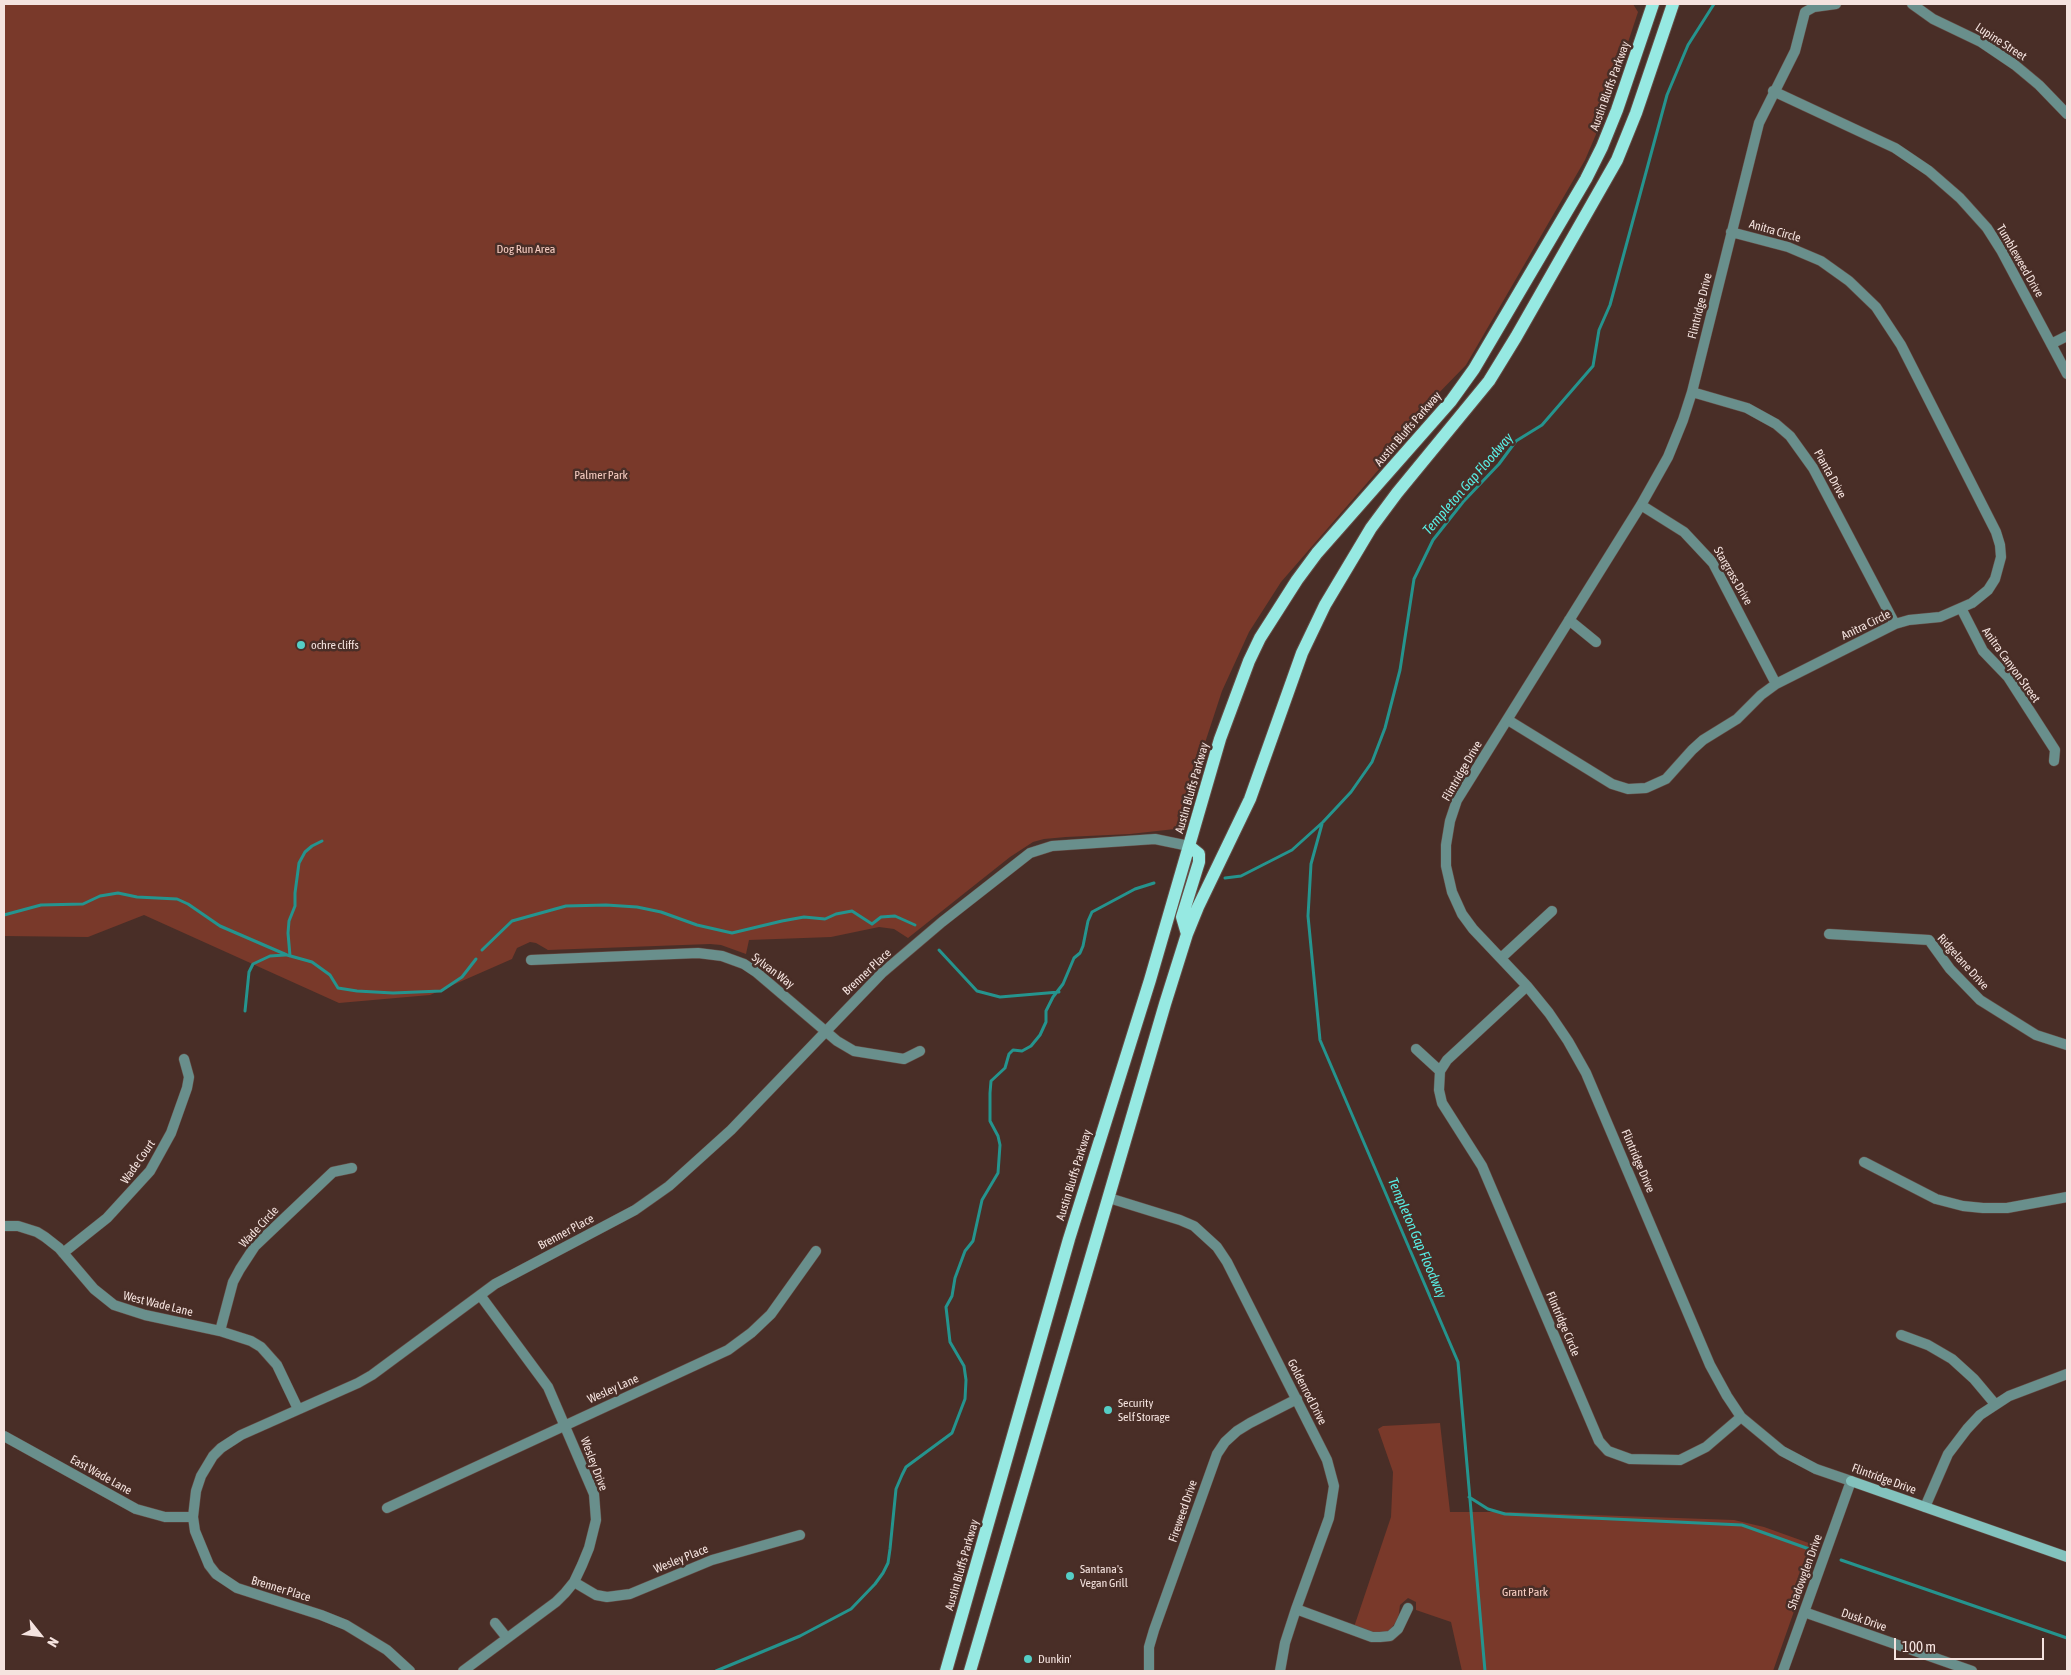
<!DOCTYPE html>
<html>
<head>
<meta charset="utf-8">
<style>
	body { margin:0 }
	#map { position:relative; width:2071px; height:1675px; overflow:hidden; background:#492e27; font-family:"Asap Condensed",sans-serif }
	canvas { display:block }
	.frame { position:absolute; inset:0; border:5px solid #f5e3df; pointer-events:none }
	.north { position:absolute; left:15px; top:1610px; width:50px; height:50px; -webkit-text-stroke:4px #492e27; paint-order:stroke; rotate:119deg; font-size:14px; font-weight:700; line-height:20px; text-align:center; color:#f5e3df }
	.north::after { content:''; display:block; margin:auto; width:18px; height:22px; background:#f5e3df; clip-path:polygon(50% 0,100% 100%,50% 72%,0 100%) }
	.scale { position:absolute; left:1894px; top:1638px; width:150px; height:22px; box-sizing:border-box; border:2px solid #f5e3df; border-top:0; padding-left:6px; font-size:15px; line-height:18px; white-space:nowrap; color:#f5e3df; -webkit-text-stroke:4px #492e27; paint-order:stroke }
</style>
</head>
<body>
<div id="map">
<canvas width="2071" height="1675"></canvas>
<div class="frame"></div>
<div class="north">N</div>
<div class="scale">100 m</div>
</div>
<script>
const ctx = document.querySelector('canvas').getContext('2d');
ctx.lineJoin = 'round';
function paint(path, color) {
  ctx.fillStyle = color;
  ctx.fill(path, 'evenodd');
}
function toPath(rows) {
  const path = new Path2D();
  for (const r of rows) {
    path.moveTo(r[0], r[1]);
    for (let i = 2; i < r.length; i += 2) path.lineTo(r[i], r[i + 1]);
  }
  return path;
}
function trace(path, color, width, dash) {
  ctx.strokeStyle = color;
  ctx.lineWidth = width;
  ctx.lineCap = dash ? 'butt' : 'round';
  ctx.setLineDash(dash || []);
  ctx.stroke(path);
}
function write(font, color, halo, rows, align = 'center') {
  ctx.font = font + ' "Asap Condensed",sans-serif';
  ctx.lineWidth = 5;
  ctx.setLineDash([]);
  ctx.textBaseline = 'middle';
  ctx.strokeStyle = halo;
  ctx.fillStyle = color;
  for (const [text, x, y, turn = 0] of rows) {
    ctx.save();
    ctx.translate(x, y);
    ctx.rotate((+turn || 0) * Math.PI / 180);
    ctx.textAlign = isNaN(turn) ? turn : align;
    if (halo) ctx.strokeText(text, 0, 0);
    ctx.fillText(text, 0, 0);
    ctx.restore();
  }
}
paint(toPath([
	[4,4,1633,4,1638,12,1603,118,1585,160,1466,365,1431,401,1412,424,1407,437,1281,582,1249,632,1222,691,1178,825,1175,829,1130,834,1066,837,1044,839,1033,842,1010,857,908,938,894,929,879,927,831,937,749,940,746,954,721,945,710,944,548,950,536,943,530,942,517,948,512,959,430,995,339,1003,144,915,88,937,4,936],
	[1440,1423,1450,1512,1507,1512,1734,1520,1764,1527,1817,1546,1773,1671,1462,1671,1451,1622,1416,1610,1416,1602,1408,1598,1400,1605,1398,1620,1387,1633,1373,1633,1354,1627,1391,1517,1393,1472,1378,1429,1383,1426]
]), '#79392a');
trace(toPath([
	[1322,824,1311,864,1308,916,1320,1040,1458,1362,1485,1671],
	[1225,878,1241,876,1292,850,1323,822,1351,792,1372,762,1385,728,1400,670,1414,579,1433,540,1463,502,1499,464,1516,441,1542,425,1593,366,1599,330,1610,305,1667,95,1688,45,1714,4],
	[4,915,41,905,83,904,100,896,118,893,137,897,177,899,188,904,220,926,287,955,312,962,330,975,338,988,357,991,393,993,441,991,462,977,476,959],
	[482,950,512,921,566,906,606,905,637,907,661,912,697,925,732,933,782,921,804,917,825,919,836,914,852,911,872,924,881,917,895,916,915,925],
	[939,950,977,991,1000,997,1059,992],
	[290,956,288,933,289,921,295,906,295,893,299,863,305,852,312,846,322,841],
	[245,1011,249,972,253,964,270,956,285,955],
	[1469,1497,1488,1509,1505,1514,1742,1525,1812,1550],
	[1841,1560,2067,1638],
	[716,1671,800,1636,851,1609,875,1584,883,1573,888,1563,890,1549,896,1489,902,1475,906,1467,952,1433,965,1399,966,1380,964,1366,950,1342,946,1307,952,1296,955,1278,965,1251,973,1241,982,1200,998,1173,1000,1145,998,1136,990,1121,990,1093,991,1081,1005,1068,1009,1054,1013,1050,1022,1051,1031,1046,1040,1035,1046,1022,1046,1011,1053,997,1063,984,1074,958,1080,953,1083,946,1088,921,1092,912,1135,889,1154,883]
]), '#25948e', 3);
const street = toPath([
	[1912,4,1933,19,1981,42,2015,65,2039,85,2067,114],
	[1773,91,1895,148,1929,171,1960,198,1987,228,2001,250,2067,374],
	[2051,344,2067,336],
	[1692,392,1747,408,1776,424,1790,436,1813,468,1895,624],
	[1641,505,1684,532,1713,563,1776,684],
	[1961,608,1983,651,2008,677,2055,750,2054,761],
	[1569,620,1596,642],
	[1508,720,1612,784,1628,789,1646,788,1666,779,1692,750,1703,740,1737,719,1761,695,1776,684,1895,624,1909,620,1940,617,1972,603,1988,590,1995,579,2001,557,2000,545,1996,532,1901,345,1876,307,1849,281,1821,261,1788,247,1731,232],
	[1829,934,1929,940,1950,969,1980,1000,2036,1035,2067,1045],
	[1501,958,1552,911],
	[531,960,698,953,722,956,744,964,756,972,837,1041,854,1051,904,1059,920,1051],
	[1527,986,1447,1060,1440,1071,1439,1090,1442,1103,1482,1166,1599,1441,1608,1451,1630,1459,1680,1460,1706,1447,1741,1417],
	[1416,1049,1440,1071],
	[1864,1162,1936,1199,1963,1206,1983,1208,2007,1208,2067,1197],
	[1109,1198,1180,1220,1194,1226,1217,1247,1227,1262,1327,1460,1334,1486,1329,1518,1296,1609,1285,1643,1280,1671],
	[4,1226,18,1226,37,1232,45,1237,59,1248,94,1289,114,1305,145,1315,220,1331,251,1341,261,1347,277,1365,298,1409],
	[63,1253,107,1218,150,1171,171,1133,187,1088,189,1077,184,1059],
	[220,1331,233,1282,240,1269,255,1246,333,1172,352,1168],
	[1901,1335,1928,1345,1952,1359,1974,1379,1995,1404],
	[4,1436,136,1509,165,1517,193,1517],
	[1925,1507,1948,1454,1967,1429,1980,1415,2009,1396,2067,1374],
	[387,1508,728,1350,751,1333,771,1314,816,1251],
	[574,1582,596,1595,607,1597,630,1594,712,1560,800,1535],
	[1296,1609,1372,1637,1380,1637,1390,1636,1398,1629,1408,1608],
	[1804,1612,1972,1671],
	[495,1623,507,1638],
	[410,1671,387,1650,346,1625,321,1615,237,1588,216,1574,209,1565,195,1531,193,1517,196,1491,201,1476,213,1456,221,1448,241,1435,358,1383,372,1375,495,1284,635,1210,669,1186,731,1130,882,973,942,922,1030,853,1052,846,1155,839,1189,846],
	[463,1671,556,1602,565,1593,574,1582,582,1565,589,1548,596,1520,594,1494,548,1387,480,1295],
	[1149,1671,1149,1647,1154,1630,1217,1454,1225,1442,1237,1431,1250,1423,1297,1399],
	[1783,1671,1851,1481,1816,1469,1782,1451,1741,1417,1727,1396,1710,1365,1586,1073,1568,1041,1549,1013,1527,986,1473,929,1462,914,1452,892,1446,866,1446,845,1450,821,1457,800,1641,505,1668,457,1683,420,1692,392,1759,123,1795,51,1805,12,1814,7,1836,4]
]);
const secondary = toPath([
	[1851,1481,2067,1557]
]);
const primary = toPath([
	[1187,934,1182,917,1199,862,1199,854,1189,846],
	[946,1671,1069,1239,1150,980,1220,739,1249,661,1260,638,1297,580,1317,553,1451,401,1474,369,1586,179,1602,147,1617,110,1653,4],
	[970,1671,1165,1004,1187,934,1198,907,1250,799,1302,653,1325,605,1371,528,1397,493,1489,381,1516,337,1617,160,1636,113,1673,4]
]);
trace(street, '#654b44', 11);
trace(secondary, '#654b44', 11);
trace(primary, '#654b44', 14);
trace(street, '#698f8c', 10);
trace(secondary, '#83c2bd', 10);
trace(primary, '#96e9e2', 12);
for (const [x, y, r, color] of [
	[301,645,5,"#55cec6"],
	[1108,1410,5,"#55cec6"],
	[1070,1576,5,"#55cec6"],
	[1028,1659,5,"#55cec6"]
]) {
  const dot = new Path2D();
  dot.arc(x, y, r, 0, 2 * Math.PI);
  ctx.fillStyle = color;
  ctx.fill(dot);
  trace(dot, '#492e27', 2);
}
write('12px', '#f5e3df', '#492e27', [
	["Lupine Street",2001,42,33],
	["Austin Bluffs Parkway",1610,86,-70],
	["Anitra Circle",1775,231,16],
	["Tumbleweed Drive",2020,261,60],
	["Flintridge Drive",1700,306,-76],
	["Austin Bluffs Parkway",1408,429,-49],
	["Pianta Drive",1830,474,61],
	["Stargrass Drive",1733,576,60],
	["Anitra Circle",1866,625,-26],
	["Anitra Canyon Street",2011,665,54],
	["Flintridge Drive",1462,771,-60],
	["Austin Bluffs Parkway",1192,788,-74],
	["Ridgelane Drive",1963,962,48],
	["Sylvan Way",773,971,37],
	["Brenner Place",867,972,-43],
	["Flintridge Drive",1638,1161,67],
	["Wade Court",138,1162,-55],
	["Austin Bluffs Parkway",1074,1175,-73],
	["Wade Circle",259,1227,-47],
	["Brenner Place",566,1232,-28],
	["West Wade Lane",158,1304,14],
	["Flintridge Circle",1563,1324,67],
	["Wesley Lane",613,1389,-24],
	["Goldenrod Drive",1307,1392,63],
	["Wesley Drive",594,1464,69],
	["East Wade Lane",101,1475,29],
	["Flintridge Drive",1884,1479,20],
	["Fireweed Drive",1183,1511,-71],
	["Wesley Place",681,1559,-22],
	["Austin Bluffs Parkway",962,1565,-74],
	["Shadowglen Drive",1805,1572,-70],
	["Brenner Place",281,1589,17],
	["Dusk Drive",1864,1620,19]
]);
write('12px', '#f6ccc1', '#492e27', [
	["Dog Run Area",526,249],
	["Palmer Park",601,475],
	["Grant Park",1525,1592]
]);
write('12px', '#f5e3df', '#492e27', [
	["ochre cliffs",311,645],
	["Security",1118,1403],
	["Self Storage",1118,1417],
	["Santana's",1080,1569],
	["Vegan Grill",1080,1583],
	["Dunkin'",1038,1659]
], 'left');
write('italic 14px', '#58ede4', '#492e27', [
	["Templeton Gap Floodway",1468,484,-49],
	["Templeton Gap Floodway",1417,1238,67]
]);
</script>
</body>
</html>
